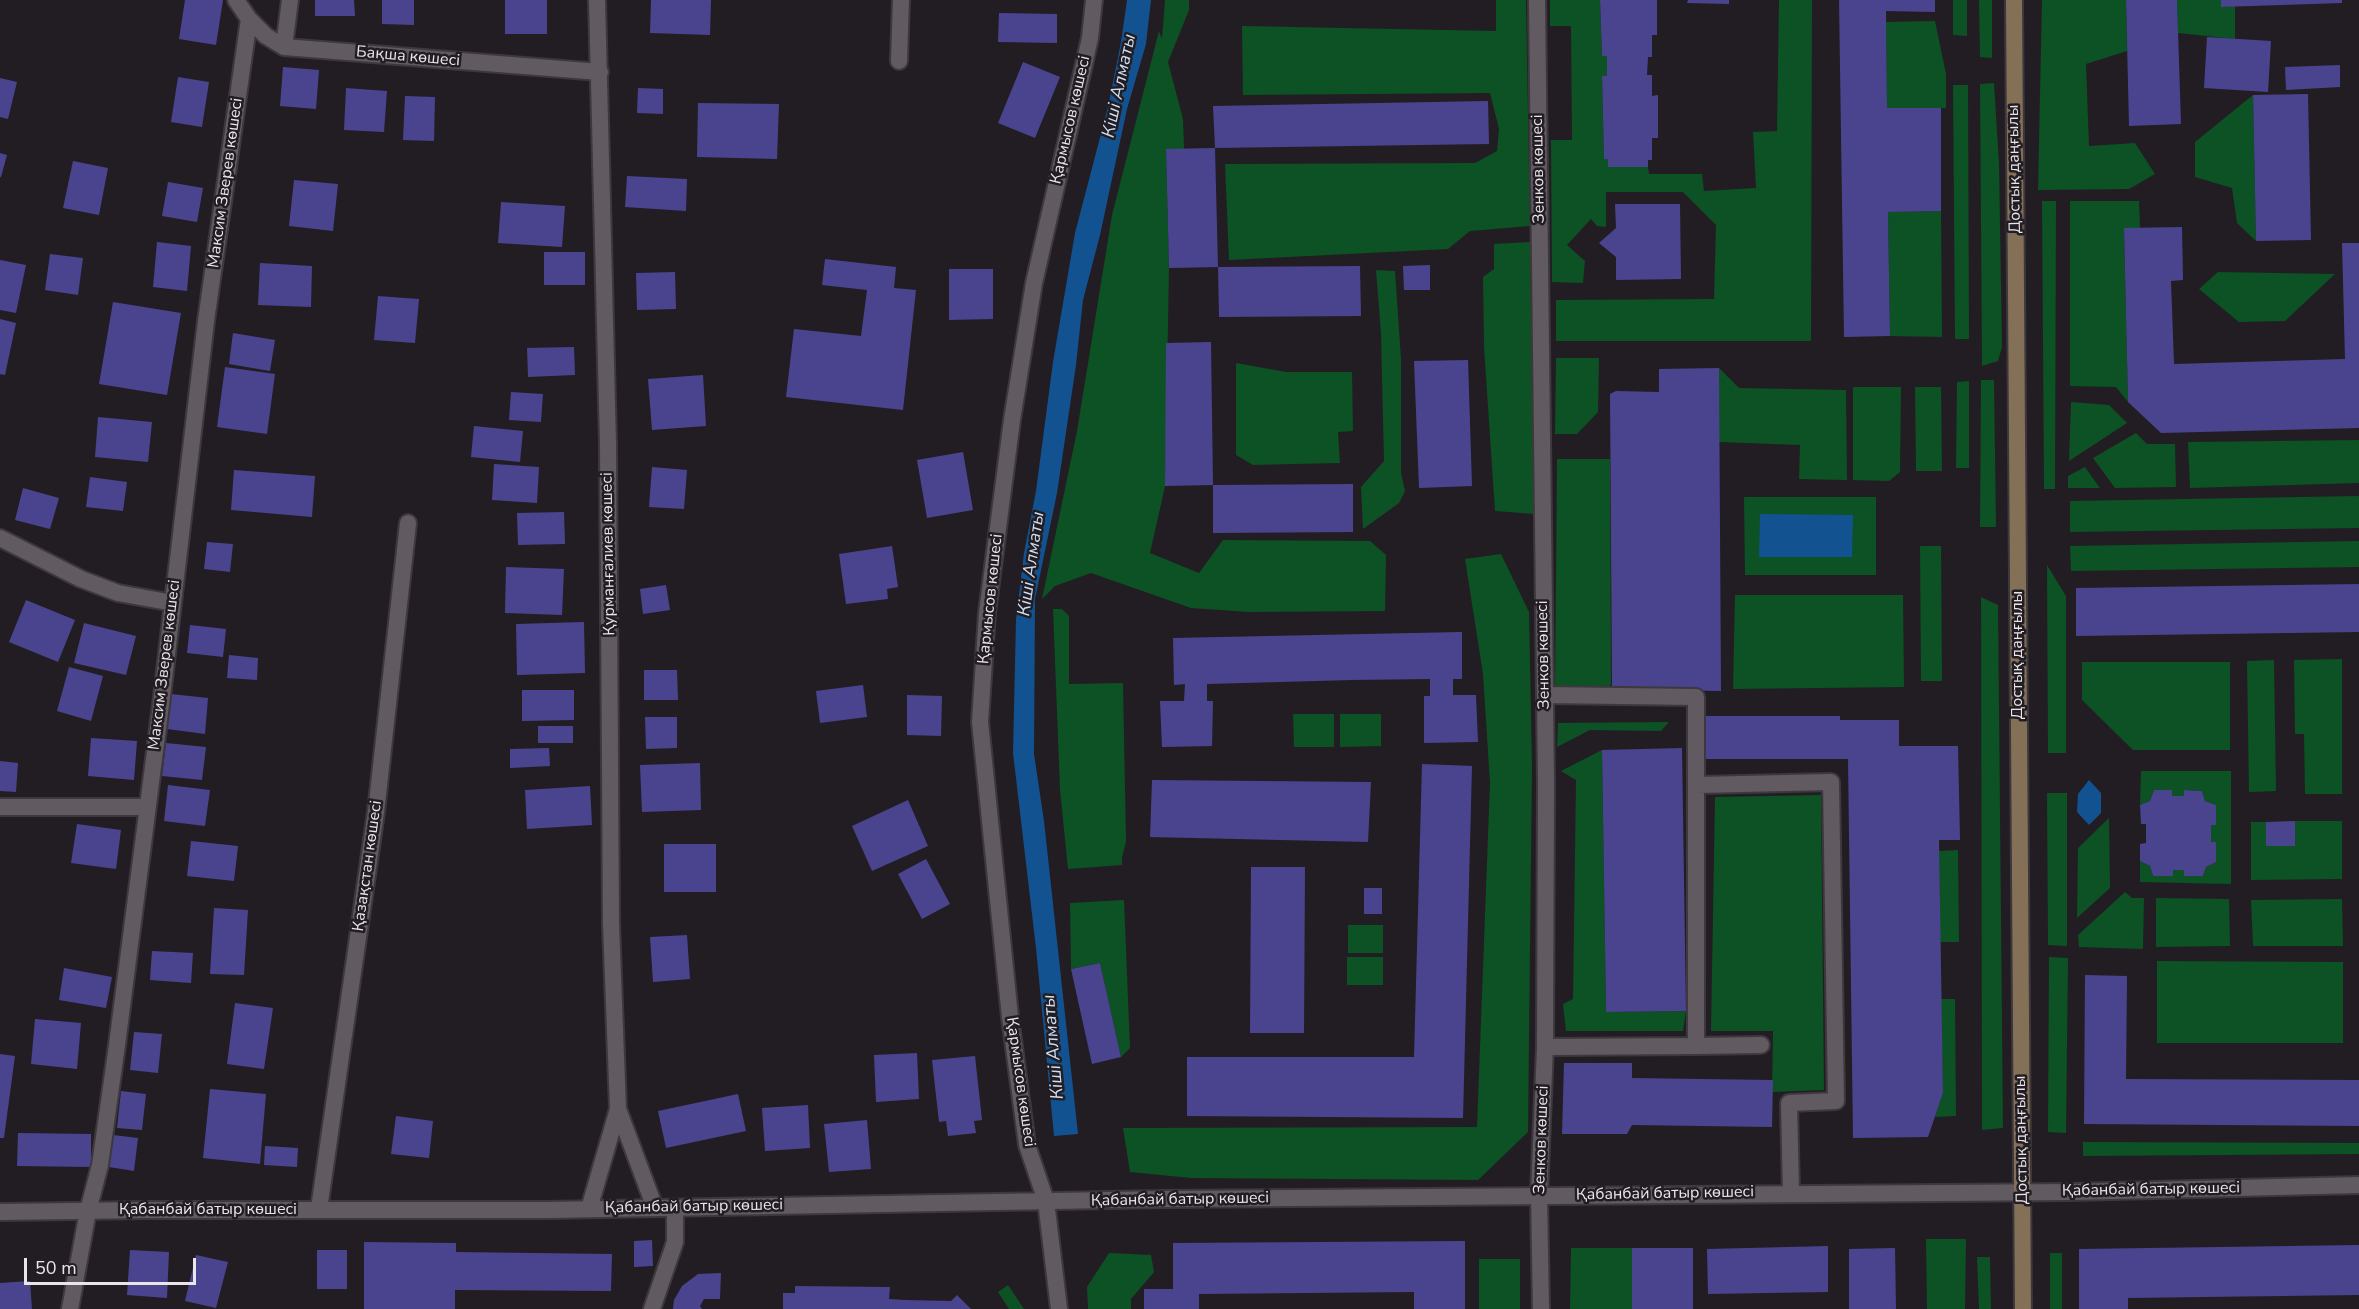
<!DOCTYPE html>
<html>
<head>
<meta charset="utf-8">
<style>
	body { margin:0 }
	#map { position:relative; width:2359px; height:1309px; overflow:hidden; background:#221d23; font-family:"Nunito Sans",sans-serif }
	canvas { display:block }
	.scale { position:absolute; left:24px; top:1258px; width:172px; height:27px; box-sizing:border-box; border:3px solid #e9e5e9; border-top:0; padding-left:8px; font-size:18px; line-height:21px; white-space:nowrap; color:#e9e5e9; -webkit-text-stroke:4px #221d23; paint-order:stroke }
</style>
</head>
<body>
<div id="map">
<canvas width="2359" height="1309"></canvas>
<div class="scale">50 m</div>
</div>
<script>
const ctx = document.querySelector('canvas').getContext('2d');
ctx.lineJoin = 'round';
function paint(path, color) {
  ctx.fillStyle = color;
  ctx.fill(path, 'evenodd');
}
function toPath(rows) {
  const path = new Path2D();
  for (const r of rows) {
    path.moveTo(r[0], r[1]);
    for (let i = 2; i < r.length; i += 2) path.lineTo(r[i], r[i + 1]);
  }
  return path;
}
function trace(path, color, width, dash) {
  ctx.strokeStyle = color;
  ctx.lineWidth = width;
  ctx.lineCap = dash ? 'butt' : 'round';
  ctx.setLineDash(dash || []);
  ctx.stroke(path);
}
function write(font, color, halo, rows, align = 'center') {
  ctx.font = font + ' "Nunito Sans",sans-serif';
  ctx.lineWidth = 5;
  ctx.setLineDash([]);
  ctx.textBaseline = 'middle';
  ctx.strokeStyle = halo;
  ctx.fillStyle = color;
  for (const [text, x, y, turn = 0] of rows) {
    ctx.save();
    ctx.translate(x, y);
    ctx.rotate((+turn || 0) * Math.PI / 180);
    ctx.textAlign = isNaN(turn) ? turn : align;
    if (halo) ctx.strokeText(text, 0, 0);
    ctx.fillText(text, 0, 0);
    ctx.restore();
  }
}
paint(toPath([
	[1165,0,1189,0,1189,10,1168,62,1183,119,1184,149,1166,149,1169,268,1165,486,1150,553,1199,573,1223,540,1370,541,1386,555,1385,611,1249,612,1191,608,1091,573,1055,586,1042,599,1077,431,1112,215,1159,31,1162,39],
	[1496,0,1526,0,1530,226,1470,231,1448,249,1229,260,1225,164,1475,163,1497,151,1499,129,1490,93,1243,95,1242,26,1496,31],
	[1550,0,1600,0,1602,56,1607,56,1607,76,1602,76,1604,158,1608,159,1608,167,1648,167,1649,174,1702,174,1704,191,1756,188,1753,132,1777,131,1779,0,1812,0,1811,341,1556,341,1556,300,1714,299,1716,225,1683,192,1606,192,1606,227,1597,226,1591,219,1567,245,1585,261,1583,283,1552,282,1551,140,1572,140,1571,26,1550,26],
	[1953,0,1967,0,1967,36,1953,35],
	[1979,0,1992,0,1992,58,1980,57],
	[2042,0,2126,0,2127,51,2086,64,2089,146,2135,143,2155,174,2129,189,2038,190],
	[2177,0,2221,0,2221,7,2235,6,2235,39,2178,33],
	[1935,21,1946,74,1946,108,1887,108,1886,22],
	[1994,83,1999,164,2002,347,1998,361,1982,366,1980,84],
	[1953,85,1968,85,1969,339,1955,339],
	[2253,95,2256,241,2237,223,2232,188,2195,177,2195,142],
	[2042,201,2056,201,2055,489,2044,489],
	[2070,201,2139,201,2140,228,2124,229,2128,402,2116,387,2070,386],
	[1941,211,1942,337,1890,336,1888,212],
	[1530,242,1534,514,1495,511,1484,347,1483,277,1494,269,1494,244],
	[1376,270,1395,271,1401,359,1401,473,1405,491,1399,503,1363,529,1361,487,1384,461,1381,334],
	[2218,272,2335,274,2285,321,2239,322,2199,289],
	[1556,358,1599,358,1598,412,1577,434,1555,434],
	[1236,363,1286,372,1352,372,1353,431,1338,432,1340,463,1253,465,1236,455],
	[1719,368,1739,388,1846,390,1847,480,1799,479,1800,445,1719,442],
	[1981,380,1994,380,1996,527,1980,527],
	[1969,381,1969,468,1956,468,1957,382],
	[1853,387,1901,387,1900,472,1889,481,1853,480],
	[1915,387,1941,387,1942,471,1916,471],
	[2071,402,2109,405,2127,423,2069,461],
	[2136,433,2147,444,2175,444,2176,487,2115,488,2093,458],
	[2359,440,2359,483,2190,488,2188,442],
	[1557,459,1610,459,1611,685,1604,688,1555,687],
	[2085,467,2100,488,2068,488,2068,476],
	[2359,496,2359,528,2070,532,2070,501],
	[1744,497,1876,497,1876,575,1745,575],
	[2359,541,2359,567,2071,571,2070,546],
	[1920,546,1941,546,1942,681,1921,681],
	[1501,554,1529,612,1532,766,1528,1132,1478,1180,1191,1178,1130,1172,1123,1128,1477,1127,1490,783,1483,674,1465,559],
	[2047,565,2066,596,2066,753,2048,753],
	[1735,595,1903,595,1904,687,1733,689],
	[1981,597,1998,605,2003,1128,1982,1130],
	[1053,609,1062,609,1069,616,1069,684,1123,683,1126,841,1122,858,1122,865,1068,869,1060,790],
	[2342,659,2342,794,2305,794,2304,734,2295,734,2294,660],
	[2274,660,2276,791,2249,792,2247,661],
	[2082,662,2230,662,2230,750,2133,750,2082,700],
	[1293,714,1334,714,1334,747,1294,747],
	[1340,714,1381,714,1381,746,1340,747],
	[1669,722,1661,731,1590,730,1557,747,1558,723],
	[1602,750,1606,1012,1686,1011,1683,1031,1566,1031,1563,1004,1573,999,1576,780,1561,771],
	[2141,771,2231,771,2231,884,2140,882,2140,861,2150,866,2153,876,2173,876,2173,870,2184,870,2184,876,2203,876,2206,867,2216,862,2216,842,2211,842,2211,825,2216,824,2216,805,2205,801,2202,791,2185,790,2184,796,2172,796,2172,790,2154,790,2150,801,2140,805],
	[2047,793,2067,793,2067,946,2048,945],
	[1821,795,1824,1090,1772,1092,1773,1031,1711,1031,1715,797],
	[2109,818,2110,888,2077,918,2078,848],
	[2295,821,2342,821,2342,879,2251,880,2251,822,2266,822,2266,846,2295,846],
	[1958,850,1959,942,1940,942,1939,851],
	[2125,892,2132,898,2144,898,2143,949,2079,947,2078,935],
	[2156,898,2229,899,2230,946,2156,947],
	[2342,899,2343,946,2253,946,2251,900],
	[1124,900,1130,1048,1121,1057,1100,963,1071,969,1070,903],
	[1348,925,1383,925,1383,953,1348,953],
	[1347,957,1383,957,1383,985,1347,985],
	[2049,957,2068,958,2066,1133,2048,1132],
	[2157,961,2343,962,2343,1043,2157,1043],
	[1941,999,1955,999,1956,1116,1935,1117,1943,1093],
	[2083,1142,2359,1143,2359,1154,2083,1156],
	[1926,1239,1966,1239,1965,1309,1927,1309],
	[1571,1248,1632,1248,1632,1309,1570,1309],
	[1109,1253,1151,1255,1154,1272,1131,1299,1131,1309,1088,1309,1087,1287],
	[2050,1253,2062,1253,2062,1309,2050,1309],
	[1977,1257,1990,1257,1991,1309,1979,1309],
	[1479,1259,1520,1259,1520,1309,1479,1309],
	[1008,1285,1024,1309,1009,1309,998,1292]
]), '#0c5224');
paint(toPath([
	[1127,0,1151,0,1146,44,1127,109,1100,235,1083,300,1076,365,1057,493,1035,599,1034,754,1044,821,1078,1134,1054,1136,1036,948,1013,753,1016,620,1024,553,1036,491,1053,362,1075,233,1108,107,1121,42],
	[1760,514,1853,515,1852,557,1759,557],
	[2089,780,2101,793,2101,813,2089,825,2077,812,2078,794]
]), '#135290');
paint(toPath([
	[185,0,223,0,216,45,179,39],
	[315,0,354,0,355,16,315,16],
	[382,0,414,0,414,25,382,24],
	[505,0,547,0,547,34,505,34],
	[651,0,711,0,710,35,650,33],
	[1600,0,1657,0,1657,35,1652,35,1652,57,1648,57,1647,75,1652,75,1652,96,1658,95,1658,138,1652,138,1652,160,1648,160,1648,167,1608,167,1608,159,1604,159,1602,76,1607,76,1607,56,1602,56],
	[1688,0,1729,0,1729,4,1687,3],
	[1839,0,1935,0,1935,12,1886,11,1887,108,1941,108,1941,211,1888,212,1890,336,1844,337],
	[2126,0,2177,0,2181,124,2129,126],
	[2221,0,2342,0,2342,3,2221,7],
	[999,13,1057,14,1057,43,998,42],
	[2207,37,2271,41,2268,92,2204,88],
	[1023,62,1060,77,1035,138,998,123],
	[2340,65,2340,87,2286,90,2285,67],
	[283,67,319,70,316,109,280,106],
	[178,77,209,82,202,127,171,122],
	[0,78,17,82,8,119,0,117],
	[346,88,387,91,384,132,344,130],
	[638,88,663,89,663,114,637,113],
	[2308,94,2311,240,2256,241,2253,95],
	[405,96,435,97,434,141,403,140],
	[1488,101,1489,144,1215,148,1213,106],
	[698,103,779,104,777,159,697,157],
	[1215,148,1218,267,1169,268,1166,149],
	[0,153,7,155,1,177,0,177],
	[73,161,108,168,99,215,63,208],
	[627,176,687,179,686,211,625,207],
	[294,180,338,184,333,231,289,226],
	[168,182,203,188,197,222,162,216],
	[501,202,565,206,562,247,498,243],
	[1615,204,1680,204,1681,279,1616,280,1616,257,1599,243,1616,228],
	[2182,227,2183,280,2171,281,2174,364,2345,359,2342,243,2359,243,2359,428,2161,433,2128,402,2124,228],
	[157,242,191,246,187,291,153,287],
	[544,252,585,252,585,285,544,285],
	[50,254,83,258,78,295,45,290],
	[825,259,896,267,894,288,916,290,903,410,786,397,794,329,861,336,867,290,822,285],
	[0,260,26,265,16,313,0,310],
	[260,263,312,266,311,307,258,305],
	[1430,265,1430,290,1404,290,1403,266],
	[1360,266,1361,316,1219,317,1218,267],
	[949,269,993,269,993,319,949,320],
	[675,272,676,309,637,310,636,273],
	[378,296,419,299,415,343,374,340],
	[113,302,181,313,167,395,99,384],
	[0,319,16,323,5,375,0,374],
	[233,333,275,340,270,371,229,364],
	[1211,342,1213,485,1165,486,1166,343],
	[574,347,575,375,528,377,527,348],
	[1468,360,1472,486,1419,488,1414,361],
	[225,367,275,374,267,434,217,427],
	[1719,368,1721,691,1612,689,1610,394,1616,391,1659,392,1659,369],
	[703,375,706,426,652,430,648,379],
	[511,392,543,394,541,422,509,420],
	[98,417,152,422,148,462,95,457],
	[474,426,523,431,520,462,471,457],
	[963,452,973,510,927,518,917,460],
	[494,464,539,467,537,503,492,500],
	[652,467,687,470,684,509,649,507],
	[234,470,315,476,312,517,231,510],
	[90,477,127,482,123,511,86,507],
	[1353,484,1353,532,1213,533,1213,485],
	[23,488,59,498,50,529,15,520],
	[564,512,565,544,518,545,517,513],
	[207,542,233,544,230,572,204,569],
	[892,546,898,587,887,589,888,599,846,604,839,554],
	[506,567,564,569,562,615,505,613],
	[2359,584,2359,632,2076,636,2076,588],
	[666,585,670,610,643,614,640,589],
	[26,600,75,620,58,662,9,642],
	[584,622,585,673,517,675,516,624],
	[84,623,136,636,126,675,74,663],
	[190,625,226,629,223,657,187,653],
	[1462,632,1462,679,1453,679,1453,695,1476,695,1478,742,1424,743,1424,696,1430,696,1430,679,1352,680,1207,684,1207,701,1213,701,1212,746,1162,747,1160,701,1184,701,1185,684,1174,685,1173,638],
	[229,655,258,658,257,680,227,678],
	[69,667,103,676,91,721,57,711],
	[644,670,677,670,678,700,644,700],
	[863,685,867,717,820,723,816,691],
	[522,690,574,690,574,720,522,721],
	[171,694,208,698,205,734,167,729],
	[907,695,942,696,941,736,907,735],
	[1700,716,1840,716,1840,720,1899,720,1899,746,1958,746,1960,840,1939,840,1943,1093,1928,1137,1853,1138,1848,759,1700,759],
	[645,717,677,717,677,748,646,749],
	[538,726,573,726,573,743,538,743],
	[91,738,137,741,134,780,88,776],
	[166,743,206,747,202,780,162,776],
	[549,748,550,766,510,768,510,749],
	[1682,748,1686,1011,1606,1012,1602,750],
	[0,761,18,763,16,792,0,791],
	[700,763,701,810,642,812,640,765],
	[1422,764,1472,766,1463,1118,1187,1116,1187,1057,1414,1057],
	[1152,780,1371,782,1368,842,1150,837],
	[168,785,210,790,205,826,164,821],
	[590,786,592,825,527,829,525,790],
	[2154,790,2172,790,2172,796,2184,796,2184,790,2202,791,2205,801,2216,805,2216,825,2211,825,2211,842,2216,842,2216,862,2206,867,2203,876,2184,876,2184,870,2173,870,2173,876,2153,876,2150,866,2140,861,2140,844,2146,843,2146,824,2141,824,2140,805,2150,801],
	[908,800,928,846,872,871,852,826],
	[2295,821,2295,846,2266,846,2266,822],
	[77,824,121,830,116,869,71,863],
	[191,841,238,846,234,881,187,876],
	[664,844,716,844,716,892,664,892],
	[926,859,950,904,922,919,898,874],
	[1251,867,1305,867,1304,1033,1250,1033],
	[1364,888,1382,888,1382,914,1364,914],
	[214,908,248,910,244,975,210,974],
	[687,935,690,979,653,982,650,937],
	[152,951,193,953,191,983,150,980],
	[1100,963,1121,1057,1092,1064,1071,969],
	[64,968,112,977,106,1008,59,1000],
	[2085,975,2127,976,2126,1079,2359,1080,2359,1126,2084,1124],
	[235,1003,273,1008,264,1069,227,1064],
	[35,1019,81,1023,77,1069,31,1064],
	[134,1032,162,1034,158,1073,130,1070],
	[917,1053,919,1099,876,1102,874,1055],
	[0,1054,15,1056,4,1138,0,1138],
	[975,1056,982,1120,974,1121,976,1133,948,1136,946,1121,939,1122,932,1060],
	[1564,1063,1632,1063,1632,1078,1773,1080,1772,1127,1632,1125,1627,1134,1562,1134],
	[210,1089,266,1094,260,1164,203,1158],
	[121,1091,146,1094,142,1130,117,1128],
	[738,1094,746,1131,666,1148,658,1111],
	[808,1105,810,1148,765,1151,762,1108],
	[396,1116,433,1121,429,1158,391,1154],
	[867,1120,871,1169,829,1172,824,1124],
	[18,1133,91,1134,91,1167,17,1166],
	[113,1135,138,1138,134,1171,109,1167],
	[265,1146,298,1148,297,1167,264,1165],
	[652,1240,653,1266,634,1267,634,1241],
	[1465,1241,1465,1309,1414,1309,1414,1292,1199,1294,1199,1309,1144,1309,1144,1289,1173,1289,1173,1243],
	[364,1242,456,1243,456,1252,612,1254,611,1291,455,1290,455,1309,364,1309],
	[2359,1245,2359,1295,2128,1298,2128,1309,2079,1309,2079,1249],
	[1828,1246,1828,1292,1708,1294,1707,1249],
	[1632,1248,1693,1248,1693,1309,1632,1309],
	[1895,1248,1896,1309,1849,1309,1849,1249],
	[130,1250,169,1252,167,1298,127,1295],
	[317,1250,347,1250,347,1289,317,1289],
	[196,1255,228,1262,216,1308,185,1301],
	[721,1273,720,1299,704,1299,700,1306,702,1309,673,1309,674,1300,682,1286,698,1274],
	[30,1281,32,1309,0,1309,0,1283],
	[795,1286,890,1287,889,1299,905,1300,951,1301,957,1295,971,1309,783,1309,783,1293,795,1293]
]), '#4a448f');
const minor = toPath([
	[236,0,249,19,266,36,284,47,600,72],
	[597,0,608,444,611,924,618,1109],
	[1537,0,1546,783,1545,1047,1539,1195,1541,1309],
	[284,47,290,0],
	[899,61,901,0],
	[0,538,81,579,118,593,173,603],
	[1545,695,1696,697,1696,1046,1761,1045],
	[1697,785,1831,782,1836,1101,1789,1103,1791,1193],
	[0,807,148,807],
	[1545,1047,1696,1046],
	[319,1209,376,812,408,523],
	[589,1209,618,1109,655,1208],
	[70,1309,88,1211,100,1165,117,1045,161,705,206,321,249,19],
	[652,1309,675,1242,675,1208]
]);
const tertiary = toPath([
	[0,1212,146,1210,548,1210,1165,1199,2071,1192,2359,1185],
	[1059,1309,1046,1201,1027,1145,1010,1017,980,722,987,613,1012,420,1034,283,1090,38,1094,0]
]);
const secondary = toPath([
	[2014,0,2023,1309]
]);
trace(minor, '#3d383d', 20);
trace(tertiary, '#3d383d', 20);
trace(secondary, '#3d383d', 20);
trace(minor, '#615a61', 16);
trace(tertiary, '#615a61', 16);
trace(secondary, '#847056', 16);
write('16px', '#e9e5e9', '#221d23', [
	["Бақша көшесі",408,57,5],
	["Қармысов көшесі",1071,120,-77],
	["Зенков көшесі",1539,169,-91],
	["Достық даңғылы",2015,169,-91],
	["Максим Зверев көшесі",226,183,-82],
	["Қурманғалиев көшесі",609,554,-91],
	["Қармысов көшесі",991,599,-84],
	["Зенков көшесі",1544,655,-91],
	["Достық даңғылы",2018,655,-90],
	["Максим Зверев көшесі",165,665,-83],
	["Қазақстан көшесі",368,866,-82],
	["Қармысов көшесі",1020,1082,82],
	["Зенков көшесі",1542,1140,-88],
	["Достық даңғылы",2022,1140,-91],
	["Қабанбай батыр көшесі",2151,1190,-1],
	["Қабанбай батыр көшесі",1665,1194,-1],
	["Қабанбай батыр көшесі",1180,1200,-1],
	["Қабанбай батыр көшесі",694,1207,-1],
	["Қабанбай батыр көшесі",208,1210]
]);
write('italic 18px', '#cfdff1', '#221d23', [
	["Кіші Алматы",1120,86,-78],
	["Кіші Алматы",1032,564,-82],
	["Кіші Алматы",1054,1047,-95]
]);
</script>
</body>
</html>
